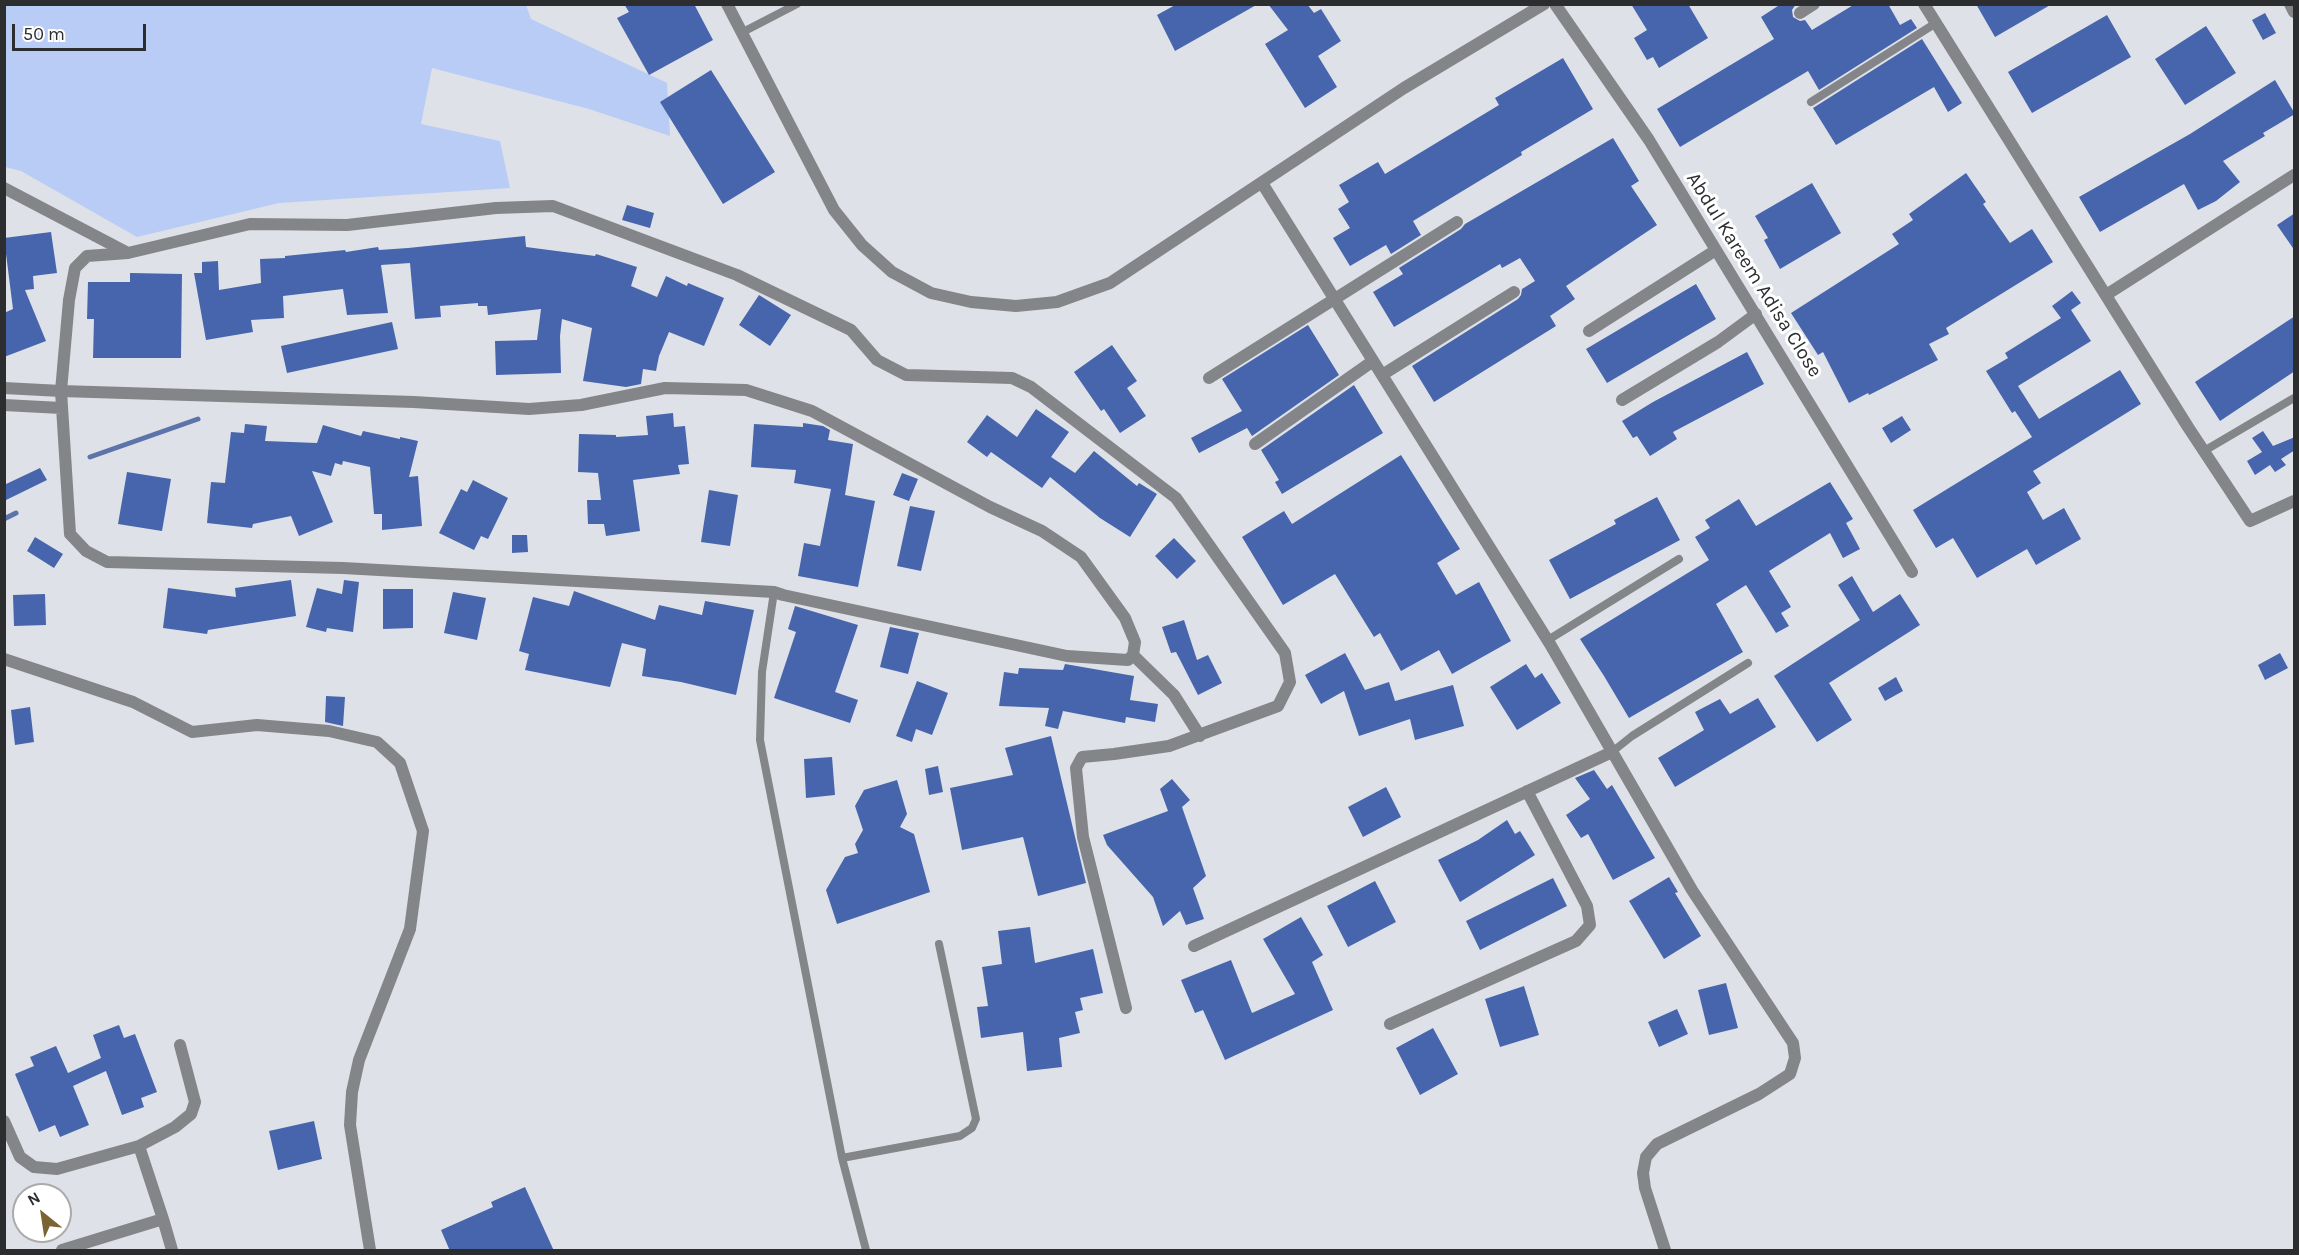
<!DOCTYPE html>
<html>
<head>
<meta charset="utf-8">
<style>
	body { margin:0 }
	#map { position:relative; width:2299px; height:1255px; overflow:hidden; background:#dee1e7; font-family:Karla,sans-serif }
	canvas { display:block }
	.frame { position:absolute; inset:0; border:6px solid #2c2d2f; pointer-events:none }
	.north { position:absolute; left:12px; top:1183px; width:60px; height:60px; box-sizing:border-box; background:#fff; border:2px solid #ababac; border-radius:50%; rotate:330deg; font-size:16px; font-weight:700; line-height:24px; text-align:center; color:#2c2d2f }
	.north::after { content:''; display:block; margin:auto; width:21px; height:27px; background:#7a6433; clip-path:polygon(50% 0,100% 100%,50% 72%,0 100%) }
	.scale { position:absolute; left:12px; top:24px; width:134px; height:27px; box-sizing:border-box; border:3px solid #2c2d2f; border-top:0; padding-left:8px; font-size:18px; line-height:21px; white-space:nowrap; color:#2c2d2f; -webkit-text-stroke:4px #fff; paint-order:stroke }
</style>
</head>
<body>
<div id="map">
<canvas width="2299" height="1255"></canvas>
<div class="frame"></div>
<div class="north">N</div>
<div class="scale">50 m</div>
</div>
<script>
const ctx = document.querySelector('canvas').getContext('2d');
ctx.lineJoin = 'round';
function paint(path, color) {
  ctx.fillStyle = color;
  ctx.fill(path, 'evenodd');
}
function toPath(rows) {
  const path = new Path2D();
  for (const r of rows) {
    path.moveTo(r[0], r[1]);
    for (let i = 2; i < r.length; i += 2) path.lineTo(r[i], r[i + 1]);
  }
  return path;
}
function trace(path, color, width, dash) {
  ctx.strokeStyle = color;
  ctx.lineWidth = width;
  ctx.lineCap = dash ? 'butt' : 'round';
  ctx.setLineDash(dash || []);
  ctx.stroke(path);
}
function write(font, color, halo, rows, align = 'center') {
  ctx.font = font + ' Karla,sans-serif';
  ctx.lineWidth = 6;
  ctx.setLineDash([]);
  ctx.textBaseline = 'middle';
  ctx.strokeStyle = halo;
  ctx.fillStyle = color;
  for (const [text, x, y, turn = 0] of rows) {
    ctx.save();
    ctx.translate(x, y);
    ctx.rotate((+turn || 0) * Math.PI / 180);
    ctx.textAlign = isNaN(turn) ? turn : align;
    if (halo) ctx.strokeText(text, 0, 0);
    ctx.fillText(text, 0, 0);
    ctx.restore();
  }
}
paint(toPath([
	[4,5,526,5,531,19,667,83,670,136,589,109,432,68,421,124,500,141,510,188,279,203,137,237,21,171,5,167]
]), '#b8ccf5');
trace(toPath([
	[90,457,198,419],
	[4,519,16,513]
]), '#5d74aa', 5);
paint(toPath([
	[624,4,694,4,713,40,649,75,617,18,629,12],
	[1177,4,1258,4,1175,51,1157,15],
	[1268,4,1307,4,1314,13,1321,9,1341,41,1318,56,1337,87,1305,108,1265,44,1288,30],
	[1631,4,1688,4,1708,38,1659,68,1653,57,1647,60,1634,38,1647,30],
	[1781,4,1796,4,1792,10,1793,17,1800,21,1805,20,1812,30,1855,4,1888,4,1900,25,1911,19,1917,28,1819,90,1808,71,1680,147,1657,109,1774,39,1761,17],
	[1976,4,2052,4,1995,37],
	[2265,13,2276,33,2263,40,2252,20],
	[2107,15,2131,57,2032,113,2008,72],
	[2206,26,2236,73,2185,105,2155,59],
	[1922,39,1962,103,1948,112,1934,87,1836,145,1813,108],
	[1563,58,1593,109,1521,152,1522,155,1413,221,1421,235,1391,254,1386,245,1350,266,1333,238,1350,228,1338,209,1349,202,1339,185,1378,162,1385,174,1499,105,1495,98],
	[711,70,775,172,723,204,660,102],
	[2275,80,2295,114,2263,133,2265,136,2223,161,2240,182,2216,201,2198,210,2184,184,2100,232,2079,197,2190,134],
	[1613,138,1639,181,1631,186,1657,225,1566,286,1575,299,1550,316,1556,326,1434,402,1412,366,1518,299,1521,295,1522,289,1535,281,1520,258,1502,268,1500,264,1394,327,1373,292,1403,274,1399,268,1461,229,1465,224],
	[1966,173,1986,202,1983,204,2010,243,2032,229,2053,262,1946,328,1949,334,1929,344,1938,360,1869,395,1868,393,1849,403,1823,352,1818,355,1791,313,1899,244,1892,234,1913,220,1909,214],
	[1812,183,1841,233,1780,269,1764,240,1768,238,1755,216],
	[627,205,654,213,650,228,622,220],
	[2295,213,2295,251,2277,225],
	[51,232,57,273,33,276,34,289,25,290,46,341,4,357,4,313,13,309,4,238],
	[525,236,526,247,595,256,596,254,637,267,631,286,657,297,666,276,687,286,688,283,724,298,704,346,669,332,659,356,656,371,643,369,641,384,626,387,583,381,592,328,562,319,560,336,561,373,496,375,495,341,537,340,541,309,488,315,487,306,478,306,478,303,440,306,441,317,415,319,410,263,381,265,388,313,347,315,343,289,283,296,284,318,251,320,253,332,206,340,194,273,202,273,202,262,218,261,219,290,261,283,260,259,285,258,285,256,345,250,346,252,378,247,379,250,408,248],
	[130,273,182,274,181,358,93,358,94,319,87,319,88,282,130,282],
	[1696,284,1716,319,1607,383,1586,349],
	[2072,291,2081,303,2071,310,2091,341,2018,386,2039,419,2120,370,2141,404,2033,471,2041,483,2027,492,2043,520,2064,508,2081,539,2036,565,2027,549,1977,578,1953,538,1936,548,1913,510,2032,437,2015,411,2012,413,1986,371,2008,358,2005,353,2061,318,2052,306],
	[759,295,791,315,770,346,739,325],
	[2295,316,2295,371,2220,421,2195,382],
	[392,322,398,349,287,373,281,346],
	[1308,325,1339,375,1252,436,1247,428,1199,453,1191,438,1242,411,1222,379],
	[1112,345,1137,381,1127,388,1146,416,1120,433,1104,409,1101,411,1074,372],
	[1747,352,1764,384,1673,432,1677,439,1650,456,1637,436,1633,438,1622,421,1653,402],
	[1354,385,1383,433,1282,494,1275,482,1279,480,1261,450],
	[1036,409,1069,432,1051,457,1075,473,1094,451,1137,486,1139,483,1157,494,1130,537,1100,518,1050,477,1042,488,991,452,987,457,967,442,987,415,1017,437],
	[673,413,674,427,685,426,689,464,678,465,680,474,633,480,640,531,606,536,604,524,588,524,587,500,601,500,598,473,578,472,579,434,616,435,616,437,648,435,646,416],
	[1902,416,1911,430,1891,443,1882,428],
	[803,423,823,426,830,430,828,440,853,444,845,495,875,501,858,587,798,576,804,543,820,546,831,489,794,483,796,470,751,467,754,424,803,427],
	[245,424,267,426,265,441,317,443,323,425,361,436,363,431,400,439,400,437,418,441,409,477,418,476,422,526,382,530,382,514,374,514,370,467,343,461,342,465,335,463,331,476,312,471,333,522,299,536,291,516,253,524,252,528,207,523,211,482,225,483,231,432,244,433],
	[2263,431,2273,446,2295,437,2295,450,2281,459,2286,465,2275,472,2270,465,2255,475,2247,461,2262,452,2252,438],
	[1401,455,1460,549,1437,563,1456,595,1479,582,1511,641,1452,674,1439,650,1401,671,1380,633,1374,637,1335,574,1283,605,1242,537,1284,511,1292,524],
	[40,468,47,480,4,501,4,485],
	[127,472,171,479,162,531,118,524],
	[902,473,918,479,909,501,893,495],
	[473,480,508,498,488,539,481,536,474,550,439,533,461,489,467,492],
	[1830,482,1853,519,1846,523,1860,549,1843,558,1830,533,1769,571,1791,607,1781,613,1789,626,1776,633,1746,585,1716,604,1743,652,1629,718,1604,676,1580,639,1709,560,1695,537,1710,528,1705,520,1739,499,1756,526],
	[709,490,738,495,730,546,701,542],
	[1657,497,1680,540,1570,599,1549,560,1616,524,1614,520],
	[910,506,935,511,921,571,897,566],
	[512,535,527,535,528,552,512,553],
	[35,537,63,554,54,568,27,551],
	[1174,538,1196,561,1177,579,1155,556],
	[1852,576,1873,612,1900,594,1920,625,1829,683,1852,720,1817,742,1774,676,1860,620,1838,585],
	[291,580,296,616,208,630,207,634,163,628,168,588,236,597,235,588],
	[344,580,359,582,353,632,327,628,326,632,306,627,317,588,342,594],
	[383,589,413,589,413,628,383,629],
	[574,591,655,620,659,605,702,615,705,601,754,610,736,695,681,682,642,676,646,649,622,643,610,687,525,670,529,654,519,651,533,597,569,606],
	[453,592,486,598,477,640,444,633],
	[45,594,46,625,14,626,13,595],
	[795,606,858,625,835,692,858,700,850,723,774,698,796,632,788,629],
	[1184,620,1197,660,1208,655,1222,683,1198,695,1176,652,1171,653,1162,627],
	[890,627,919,633,908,674,880,667],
	[1345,653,1365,690,1389,682,1395,701,1453,685,1464,726,1415,740,1410,719,1359,736,1344,691,1321,704,1305,675],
	[2280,653,2288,668,2265,680,2258,665],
	[1065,664,1134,676,1130,700,1158,704,1155,722,1126,717,1125,723,1063,711,1058,729,1045,726,1049,708,999,706,1004,672,1018,674,1019,668,1063,670],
	[1526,664,1535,678,1542,673,1561,703,1517,730,1490,687],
	[1896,677,1903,691,1885,701,1878,688],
	[917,681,948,693,932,735,916,729,912,742,896,736],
	[326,696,345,697,343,726,325,722],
	[1758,698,1776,727,1675,787,1658,758,1704,730,1695,712,1720,699,1730,714],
	[30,707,34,742,15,745,11,710],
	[1051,736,1086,883,1038,896,1023,837,962,850,950,788,1013,775,1005,748],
	[832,757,835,795,806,798,804,759],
	[938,766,943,792,929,795,925,769],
	[1594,770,1607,789,1612,785,1655,858,1613,880,1588,834,1581,838,1566,815,1590,799,1575,778],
	[1172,779,1190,800,1182,807,1206,876,1193,888,1204,919,1186,925,1180,911,1163,926,1153,897,1107,845,1103,835,1168,811,1160,789],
	[897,780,907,814,900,827,914,834,930,892,837,924,826,890,845,857,858,853,855,844,863,830,855,806,864,790],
	[1386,787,1401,817,1363,837,1348,807],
	[1507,820,1515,834,1520,831,1535,855,1460,902,1438,860,1478,840],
	[1669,877,1678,892,1675,893,1701,936,1664,959,1629,901],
	[1553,878,1567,906,1480,950,1466,921],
	[1375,881,1396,922,1348,947,1327,906],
	[1301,917,1323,955,1312,962,1333,1010,1225,1060,1203,1010,1195,1013,1181,980,1231,960,1252,1013,1295,994,1263,939],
	[1030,927,1035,963,1093,949,1103,993,1080,998,1083,1010,1075,1012,1080,1033,1059,1038,1062,1067,1027,1071,1023,1032,981,1038,977,1007,988,1006,982,967,1002,964,998,931],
	[1726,983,1738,1028,1709,1035,1698,990],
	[1524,986,1539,1035,1500,1047,1485,999],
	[1677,1009,1688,1034,1659,1047,1648,1022],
	[119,1025,124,1038,135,1034,157,1092,141,1098,144,1107,122,1115,106,1071,73,1086,89,1125,60,1137,55,1125,39,1132,15,1074,34,1066,30,1057,56,1046,68,1073,101,1058,93,1035],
	[1433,1028,1458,1074,1420,1095,1396,1048],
	[314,1121,322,1159,278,1170,269,1131],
	[525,1187,554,1251,450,1251,441,1230,493,1207,491,1202]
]), '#4765ac');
trace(toPath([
	[741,33,797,4],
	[1811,102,1936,23],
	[2204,451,2294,398],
	[774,592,762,672,760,740,842,1158,866,1250],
	[1548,640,1679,559],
	[1612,752,1632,736,1748,663],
	[842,1158,960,1136,972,1128,976,1119,939,944]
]), '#848588', 8);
trace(toPath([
	[727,4,834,210,862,245,892,272,931,293,971,302,1016,306,1057,302,1110,283,1404,88,1544,4],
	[1555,4,1649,140,1912,572],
	[1924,4,2188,427,2250,521,2294,501],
	[2290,4,2294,12],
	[1800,13,1814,4],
	[1262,183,1550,644,1692,890,1793,1043,1795,1058,1790,1074,1759,1094,1657,1144,1646,1157,1643,1173,1645,1188,1665,1250],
	[4,188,128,253],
	[2106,295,2294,175],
	[1589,331,1716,250],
	[1382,375,1514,292],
	[1209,378,1457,222],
	[4,388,61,391,414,402,529,409,581,405,665,388,746,390,812,411,990,507,1042,531,1081,557,1125,618,1135,642,1133,655,1128,660,1067,656,783,595,774,592,343,568,107,562,86,551,70,534,61,391,69,300,75,268,87,256,128,253,250,224,347,225,496,208,553,206,737,275,851,330,877,360,906,375,1012,378,1031,387,1176,498,1285,653,1290,682,1278,706,1169,746,1114,754,1082,757,1076,768,1083,837,1126,1008],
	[1622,400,1718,342,1756,314],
	[4,405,61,408],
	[1255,444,1373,361],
	[1133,655,1174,695,1200,736],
	[4,659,133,702,192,732,257,725,329,731,377,742,400,763,423,831,410,929,359,1060,352,1092,350,1125,370,1250],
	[1194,946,1612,752],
	[1390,1024,1576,941,1590,925,1587,906,1527,791],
	[4,1121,20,1157,34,1167,57,1169,139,1146,163,1219],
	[139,1146,175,1127,191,1114,195,1102,180,1045],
	[62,1250,163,1219,172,1250]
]), '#848588', 12);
write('20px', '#2c2d2f', '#fff', [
	["Abdul Kareem Adisa Close",1754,275,58]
]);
</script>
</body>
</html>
